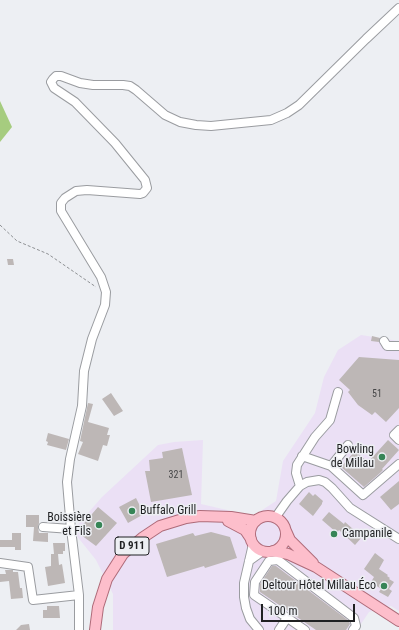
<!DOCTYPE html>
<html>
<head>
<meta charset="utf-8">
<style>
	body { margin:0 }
	#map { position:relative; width:399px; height:630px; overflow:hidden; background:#edeff3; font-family:"Roboto Condensed",sans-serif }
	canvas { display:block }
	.scale { position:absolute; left:261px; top:604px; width:94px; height:18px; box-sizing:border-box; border:2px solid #1f2022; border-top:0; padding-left:5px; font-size:12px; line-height:14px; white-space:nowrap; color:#1f2022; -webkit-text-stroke:3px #edeff3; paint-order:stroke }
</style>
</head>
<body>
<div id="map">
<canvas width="399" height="630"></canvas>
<div class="scale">100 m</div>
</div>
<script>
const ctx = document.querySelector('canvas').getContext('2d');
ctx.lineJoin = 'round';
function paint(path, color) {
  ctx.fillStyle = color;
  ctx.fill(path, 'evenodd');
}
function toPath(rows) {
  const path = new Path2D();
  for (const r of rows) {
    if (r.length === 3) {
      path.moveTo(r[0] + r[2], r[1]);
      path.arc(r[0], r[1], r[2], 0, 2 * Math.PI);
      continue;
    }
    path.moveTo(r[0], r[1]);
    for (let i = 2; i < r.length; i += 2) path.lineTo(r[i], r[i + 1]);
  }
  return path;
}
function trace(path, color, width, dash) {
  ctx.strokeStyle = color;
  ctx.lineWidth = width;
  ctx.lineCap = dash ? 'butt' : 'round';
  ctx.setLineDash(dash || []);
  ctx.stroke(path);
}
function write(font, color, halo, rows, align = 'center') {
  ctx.font = font + ' "Roboto Condensed",sans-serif';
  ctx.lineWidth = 3;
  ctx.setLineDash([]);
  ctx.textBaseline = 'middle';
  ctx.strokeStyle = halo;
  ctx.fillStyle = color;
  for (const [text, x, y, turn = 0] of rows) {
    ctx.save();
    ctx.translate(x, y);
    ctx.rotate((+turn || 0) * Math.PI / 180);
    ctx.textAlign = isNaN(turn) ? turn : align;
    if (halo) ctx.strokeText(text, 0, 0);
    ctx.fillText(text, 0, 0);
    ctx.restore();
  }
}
paint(toPath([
	[361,335,399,341,399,611,391,606,369,612,357,630,113,630,113,594,96,560,76,535,74,529,102,497,158,445,174,442,203,440,201,504,253,516,276,501,283,461,315,413,324,377,338,350]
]), '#ebe0f5');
paint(toPath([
	[0,101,12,127,0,142]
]), '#a6cc7f');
paint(toPath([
	[7,259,13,259,14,265,8,265],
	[372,336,380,338,379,342,371,341],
	[359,357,399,360,399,408,386,422,375,412,372,415,358,405,348,392,350,390,339,380],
	[111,393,123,411,114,416,102,399],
	[88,403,93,404,88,422,109,428,107,435,110,435,107,446,103,445,98,461,78,454,83,442,80,441],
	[48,433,69,439,66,450,47,445,48,442,46,441],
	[388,440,399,450,382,469,383,470,380,473,364,487,341,467,355,451,368,462],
	[182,448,192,495,151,502,145,471,150,471,149,460,163,458,162,452],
	[399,481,399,504,391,510,380,497],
	[309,492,313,496,315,494,323,501,322,503,322,504,313,516,299,504],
	[136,498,144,514,128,523,119,507],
	[98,507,117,523,96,546,81,535,80,528],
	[329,512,344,524,345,522,362,537,355,545,339,530,337,533,322,520],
	[26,515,39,515,39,523,38,527,39,533,48,533,48,542,33,541,34,527,26,527],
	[211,532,230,537,237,558,205,568,204,566,167,577,156,544,193,533,195,536],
	[12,533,21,533,21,550,15,550,15,547,0,547,0,540,12,540],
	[53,543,65,543,65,551,63,551,63,554,58,554,59,565,62,564,65,583,48,586,45,567,51,566,51,554,54,554],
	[375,553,384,560,379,569,388,575,387,576,390,578,389,579,394,582,389,589,392,591,388,597,379,592,381,589,371,582,374,577,364,569],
	[272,566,276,566,349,621,350,624,346,630,316,630,260,592,260,584],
	[5,570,13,570,13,572,18,572,20,588,22,588,23,598,11,599,9,581,0,582,0,574,6,574],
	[47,606,59,606,60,618,43,618,43,610,47,610],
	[29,624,30,630,16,630,21,625]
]), '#bdb7b6');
const minor = toPath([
	[384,341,387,346,399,346],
	[399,430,394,435,399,440],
	[302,456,331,466,363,495,399,464],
	[331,466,348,445],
	[300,486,296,473,297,465,315,437,330,420,338,392],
	[275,518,287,501,300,486,307,482,319,480,325,482,332,488,350,508,399,539],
	[43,527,71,529],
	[253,544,244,583,244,597,246,608,250,619,259,630],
	[249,561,263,551],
	[0,563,28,567,33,600,79,595],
	[79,630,79,595,71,529,67,482,70,459,82,406,84,371,92,339,105,305,106,292,101,277,61,211,61,203,65,198,76,191,87,190,140,194,143,193,147,188,145,180,115,143,75,102,54,88,51,82,53,79,56,76,61,76,80,83,93,85,123,85,130,86,136,90,165,115,180,122,196,125,211,126,271,120,287,113,299,105,366,39,399,8],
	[279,630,287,618],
	[305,630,254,595,255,582,269,561,278,560,354,618,356,626,353,630]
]);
const major = toPath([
	[268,534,18],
	[228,521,245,530,251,539],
	[286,531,290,540,313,563],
	[273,551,288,554,316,567,399,621],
	[95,630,98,607,107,579,123,554,142,538,160,526,186,518,200,516,231,517,256,521]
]);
trace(minor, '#9a9ca0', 10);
trace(major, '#ae6b79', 12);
trace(toPath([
	[0,225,17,241,48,254,96,287]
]), '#8e9093', 1, [3, 2]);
trace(minor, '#fff', 8);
trace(major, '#fdbecb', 10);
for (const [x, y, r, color] of [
	[382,457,4,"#368556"],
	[132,511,4,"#368556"],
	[99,525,4,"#368556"],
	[334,534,4,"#368556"],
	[384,586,4,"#368556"]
]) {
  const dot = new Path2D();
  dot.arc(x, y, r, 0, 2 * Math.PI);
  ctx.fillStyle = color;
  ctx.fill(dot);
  trace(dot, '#edeff3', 1.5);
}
write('10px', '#464647', null, [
	["51",377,394],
	["321",176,475]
]);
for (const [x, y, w] of [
	[132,546,34]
]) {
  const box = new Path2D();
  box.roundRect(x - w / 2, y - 9, w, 18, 3);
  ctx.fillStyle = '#edeff3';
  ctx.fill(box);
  trace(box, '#1f2022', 1);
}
write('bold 11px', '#1f2022', null, [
	["D 911",132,546]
]);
write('12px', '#1f2022', '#edeff3', [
	["Bowling",374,450],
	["de Millau",374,464],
	["Buffalo Grill",140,511,"left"],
	["Boissière",91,518],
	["et Fils",91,532],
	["Campanile",342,534,"left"],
	["Deltour Hôtel Millau Éco",376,586]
], 'right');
</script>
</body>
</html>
